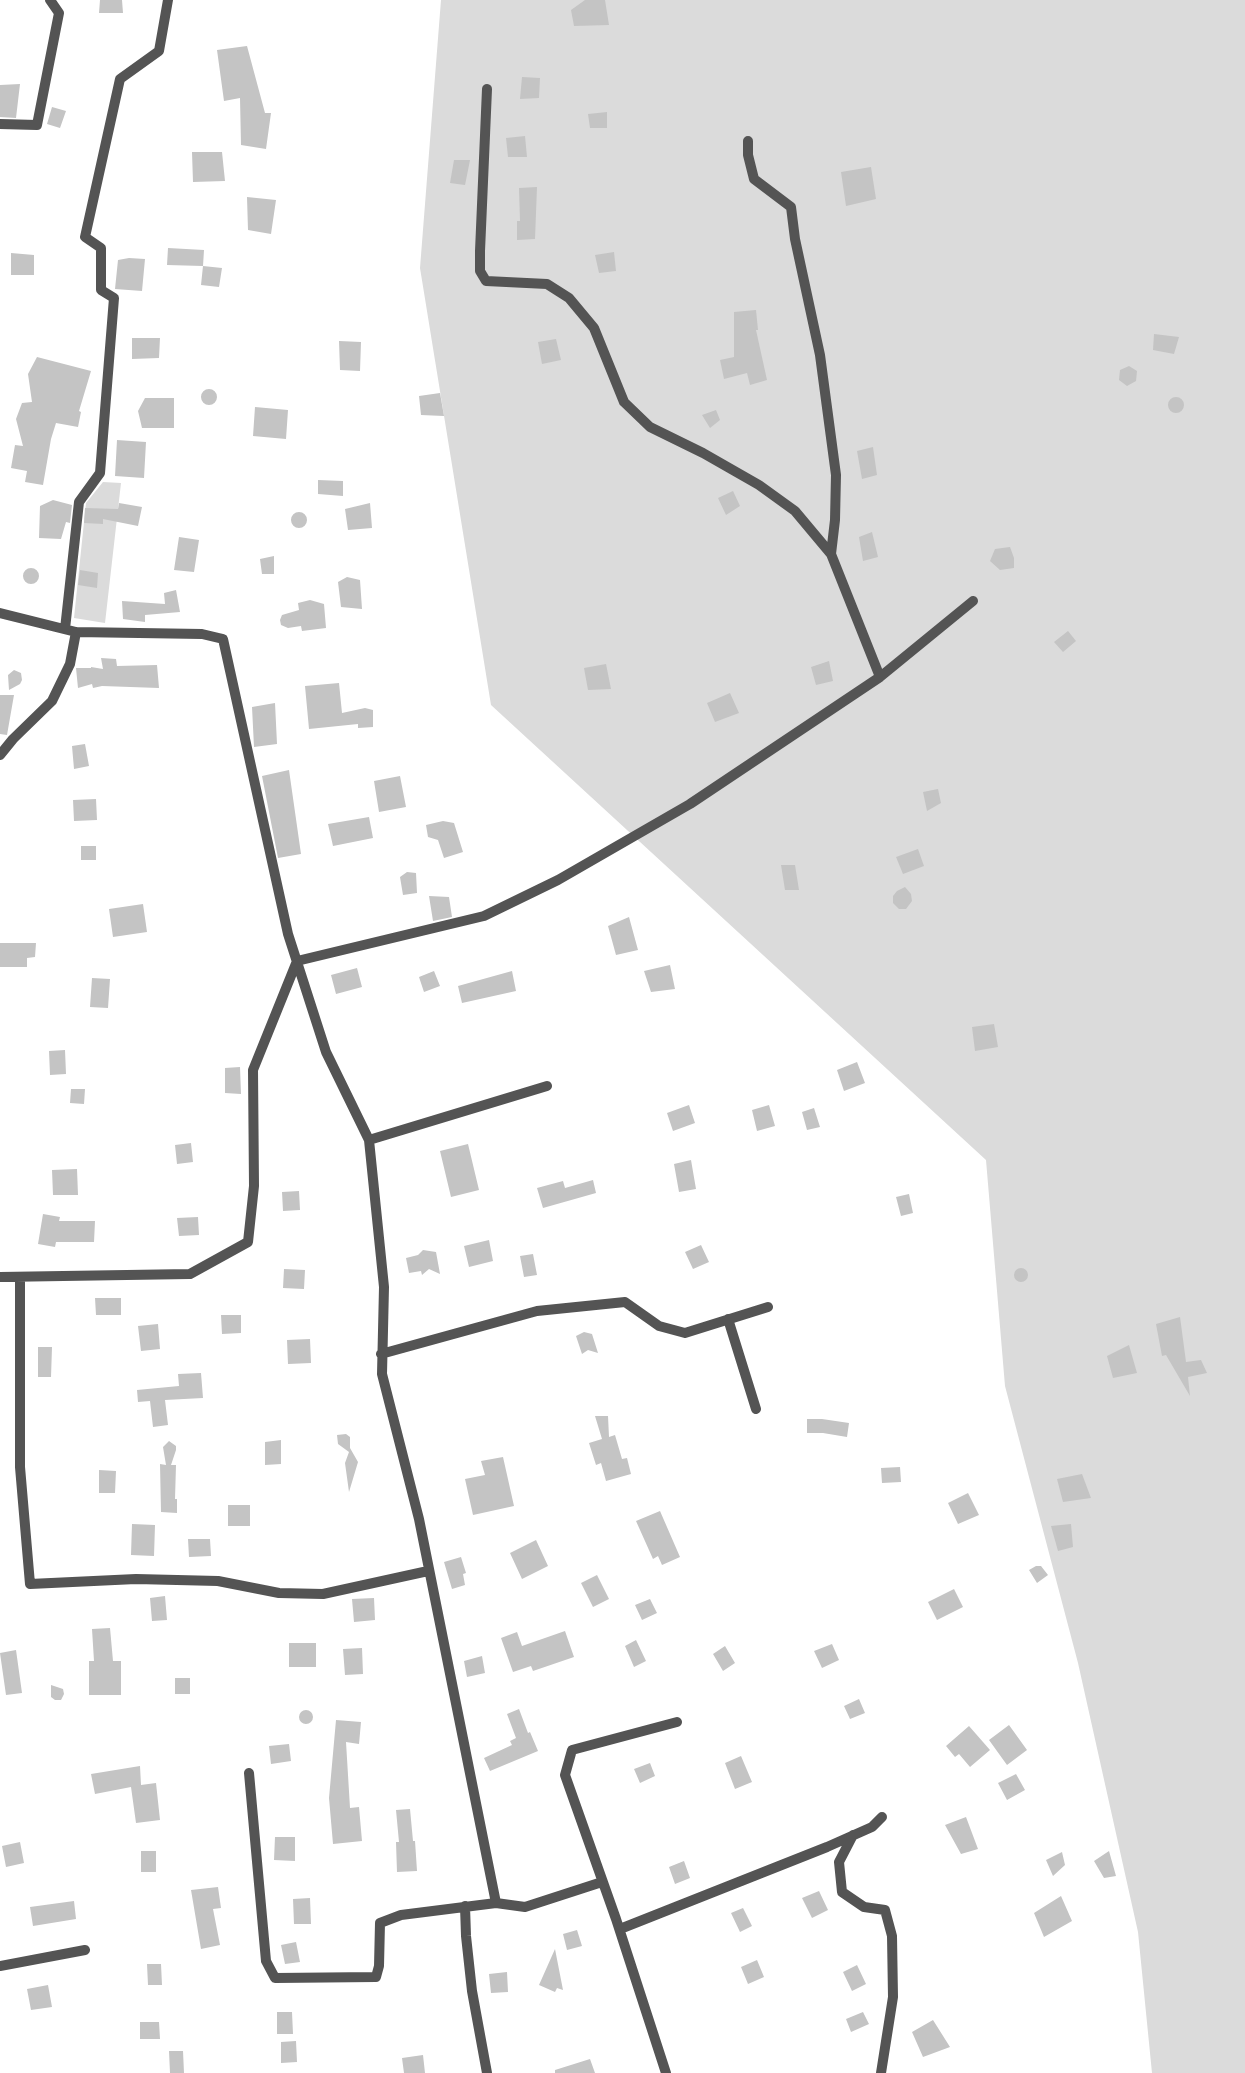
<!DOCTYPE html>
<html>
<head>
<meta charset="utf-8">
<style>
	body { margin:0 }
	canvas { display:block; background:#fff }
</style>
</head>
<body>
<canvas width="1245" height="2073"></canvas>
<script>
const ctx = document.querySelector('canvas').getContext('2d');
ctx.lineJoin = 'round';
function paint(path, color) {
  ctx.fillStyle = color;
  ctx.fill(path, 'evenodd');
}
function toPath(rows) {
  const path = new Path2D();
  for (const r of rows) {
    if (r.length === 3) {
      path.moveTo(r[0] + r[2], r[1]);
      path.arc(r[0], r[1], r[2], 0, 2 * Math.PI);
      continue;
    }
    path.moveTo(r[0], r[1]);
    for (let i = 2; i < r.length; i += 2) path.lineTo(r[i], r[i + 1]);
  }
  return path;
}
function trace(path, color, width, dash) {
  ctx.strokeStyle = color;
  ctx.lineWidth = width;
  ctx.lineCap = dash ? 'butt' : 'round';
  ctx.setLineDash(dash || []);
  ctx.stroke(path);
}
paint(toPath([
	[441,0,1245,0,1245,2073,1152,2073,1138,1932,1078,1663,1005,1386,986,1160,491,705,420,268],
	[103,482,121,483,105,623,74,618,86,503]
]), '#dbdbdb');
paint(toPath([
	[100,0,122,0,123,13,99,13],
	[585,0,605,0,609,25,574,26,571,10],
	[247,46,265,113,271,113,266,149,241,145,240,98,224,101,217,50],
	[522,77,540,78,539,98,520,99],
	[20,84,16,118,0,117,0,85],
	[52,107,66,111,60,128,47,124],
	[607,112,607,128,590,128,588,114],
	[525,136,527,157,508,157,506,138],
	[192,152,222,152,225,181,193,182],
	[454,160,470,160,465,185,450,183],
	[871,167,876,199,846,206,841,172],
	[537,187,535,239,517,240,517,221,520,221,519,188],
	[247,197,276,200,271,234,248,230],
	[168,248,204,250,203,266,167,265],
	[614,252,616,271,599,273,595,255],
	[11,253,34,255,34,275,11,275],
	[129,258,145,259,142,291,115,289,118,260],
	[203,266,222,268,219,287,201,285],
	[756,310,758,330,756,330,767,380,750,385,747,373,724,379,720,360,734,357,734,312],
	[1154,334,1179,337,1174,354,1153,350],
	[132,338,160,338,159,358,132,359],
	[556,339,561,360,542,364,538,342],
	[339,341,361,342,360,371,340,370],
	[37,357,91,371,79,411,81,412,78,427,56,423,51,439,43,485,25,482,27,471,11,468,15,445,23,446,16,419,22,403,32,402,28,374],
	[1129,366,1137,371,1136,381,1127,386,1119,380,1120,370],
	[209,397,8],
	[440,393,444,416,421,415,419,396],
	[1176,405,8],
	[145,398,174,398,174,428,142,428,138,411],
	[255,407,288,410,286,439,253,436],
	[716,410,720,420,710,428,702,415],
	[117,440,146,442,144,478,115,476],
	[873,447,877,475,862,479,857,451],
	[318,480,343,481,343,496,318,494],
	[733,491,740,506,726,515,718,498],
	[53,500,72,505,70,523,66,522,61,539,39,538,40,506],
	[119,503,142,507,138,526,103,519,103,524,84,523,85,508,118,509],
	[370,503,372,528,348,530,345,509],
	[299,520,8],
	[872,532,878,557,863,561,859,537],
	[179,537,199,540,194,572,174,570],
	[1010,547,1014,558,1014,568,1000,570,990,561,995,549],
	[274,556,274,574,262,574,260,559],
	[31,576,8],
	[80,570,98,573,97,588,78,585],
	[347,577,360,580,362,609,341,607,338,582],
	[176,590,180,612,145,615,145,622,123,619,122,601,165,604,164,593],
	[310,600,324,604,326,628,302,631,301,626,288,628,281,625,280,620,282,615,299,610,298,603],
	[1068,631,1076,641,1063,652,1054,642],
	[101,658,116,659,117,666,157,665,159,688,102,686,93,688,92,684,78,688,76,668,91,668,91,667,103,669],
	[829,661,833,681,816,685,811,667],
	[606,664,611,689,588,690,584,668],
	[14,670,21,673,22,680,20,684,9,690,8,675],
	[339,683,342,713,365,708,373,710,373,727,358,728,358,724,309,729,305,686],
	[730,693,739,713,715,722,707,703],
	[0,695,14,695,7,735,0,734],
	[275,703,277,744,254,747,252,707],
	[85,744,89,766,74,769,72,746],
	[289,770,301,854,278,858,262,776],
	[400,776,406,807,379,812,374,781],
	[938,789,941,803,927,811,923,792],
	[96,799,97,820,74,821,73,800],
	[369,817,373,838,333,846,328,824],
	[443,821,454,823,463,852,444,858,438,840,428,837,426,825],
	[81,846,96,846,96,860,81,860],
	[918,849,924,866,903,874,896,857],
	[781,865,795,865,799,890,785,890],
	[407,872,416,873,417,893,403,895,400,877],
	[905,887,911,894,912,901,906,909,899,909,893,903,893,896,897,891],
	[429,896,449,897,452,917,433,921],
	[143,904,147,932,113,937,109,909],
	[629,917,638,950,616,955,608,926],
	[0,943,36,943,35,957,27,958,27,967,0,967],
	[670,965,675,989,651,992,644,971],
	[357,968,362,987,336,994,331,975],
	[434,971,440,986,424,992,419,977],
	[512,971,516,991,462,1003,458,986],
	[92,978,110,979,108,1008,90,1007],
	[994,1024,998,1047,975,1051,972,1027],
	[65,1050,66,1074,50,1075,49,1051],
	[857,1062,865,1083,844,1091,837,1070],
	[240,1067,241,1094,225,1093,225,1068],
	[71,1089,85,1089,84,1104,70,1103],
	[689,1105,695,1123,673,1131,667,1113],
	[769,1105,775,1126,757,1131,752,1110],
	[814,1108,820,1127,807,1130,802,1112],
	[191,1143,193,1162,177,1164,175,1145],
	[468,1144,479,1190,451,1197,440,1151],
	[691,1160,696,1189,679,1192,674,1164],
	[77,1169,78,1195,53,1195,52,1170],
	[593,1180,596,1193,543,1208,537,1188,563,1181,565,1188],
	[299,1191,300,1210,283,1211,282,1192],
	[909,1194,913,1213,901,1216,896,1197],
	[43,1214,60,1217,59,1221,95,1221,94,1242,56,1242,55,1247,38,1244],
	[198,1217,199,1235,179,1236,177,1218],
	[489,1240,493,1261,469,1267,464,1246],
	[701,1245,709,1262,693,1269,685,1252],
	[423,1250,436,1252,440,1274,429,1269,422,1275,421,1271,409,1273,406,1258,418,1255],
	[533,1254,537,1275,524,1277,520,1256],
	[1021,1275,7],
	[284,1269,305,1270,304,1289,283,1288],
	[95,1298,121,1298,121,1315,96,1315],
	[221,1315,241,1315,241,1333,222,1334],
	[1180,1317,1186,1362,1201,1360,1207,1373,1188,1377,1190,1396,1166,1355,1162,1356,1156,1324],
	[158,1324,160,1349,141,1351,138,1326],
	[584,1332,592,1334,598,1353,588,1350,582,1354,576,1336],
	[310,1339,311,1363,288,1364,287,1340],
	[1129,1345,1137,1373,1113,1378,1107,1356],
	[38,1347,52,1347,51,1377,38,1377],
	[201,1373,203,1398,165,1400,168,1425,153,1427,150,1401,138,1402,137,1390,179,1386,178,1374],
	[595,1416,608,1416,609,1437,615,1435,622,1459,627,1458,631,1474,606,1481,601,1463,596,1465,589,1443,602,1439],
	[807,1419,822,1419,849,1423,847,1437,823,1433,807,1433],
	[346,1434,350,1437,350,1448,358,1462,349,1492,345,1463,349,1452,338,1444,337,1435],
	[281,1440,281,1464,265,1465,265,1442],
	[169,1441,176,1446,176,1450,171,1465,176,1465,175,1499,177,1499,177,1513,161,1512,160,1464,166,1465,163,1447],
	[503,1457,514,1506,473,1515,465,1479,485,1475,481,1461],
	[900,1467,901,1482,882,1483,881,1468],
	[99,1470,116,1471,115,1493,99,1493],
	[1082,1474,1091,1498,1063,1502,1057,1479],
	[968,1493,979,1515,958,1524,948,1503],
	[228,1505,250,1505,250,1526,228,1526],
	[660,1511,680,1557,662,1565,658,1556,653,1559,636,1521],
	[132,1524,155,1525,154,1556,131,1555],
	[1071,1524,1073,1547,1058,1551,1051,1526],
	[188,1539,210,1539,211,1556,189,1557],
	[536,1540,548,1566,522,1579,510,1553],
	[461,1557,466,1573,463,1574,465,1585,452,1589,444,1562],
	[1036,1566,1041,1566,1048,1575,1037,1583,1029,1570],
	[597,1575,609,1599,593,1607,581,1583],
	[954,1589,963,1607,937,1620,928,1602],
	[165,1596,167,1620,152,1621,150,1598],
	[374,1598,375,1620,354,1622,352,1599],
	[650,1599,657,1613,642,1620,635,1605],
	[110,1628,113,1661,121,1661,121,1695,89,1695,89,1661,94,1661,92,1629],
	[565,1631,574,1657,533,1671,531,1666,513,1672,501,1638,517,1632,522,1646],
	[636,1640,646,1661,634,1667,625,1646],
	[289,1643,316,1643,316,1667,289,1667],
	[832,1644,839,1660,822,1668,814,1651],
	[725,1646,735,1663,723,1671,713,1654],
	[362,1648,363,1674,345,1675,343,1649],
	[16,1650,22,1693,6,1695,0,1653],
	[482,1656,485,1673,467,1677,464,1661],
	[175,1678,190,1678,190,1694,175,1694],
	[51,1685,63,1689,64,1694,61,1700,55,1700,51,1697],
	[859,1699,865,1713,850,1719,844,1706],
	[519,1709,528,1733,530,1732,538,1751,490,1771,484,1758,512,1745,510,1741,516,1738,507,1714],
	[306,1717,7],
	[336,1720,361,1722,359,1744,346,1742,350,1808,359,1807,362,1841,333,1844,329,1798],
	[1009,1725,1027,1750,1007,1765,989,1740],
	[969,1726,990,1750,970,1767,959,1754,955,1757,946,1746],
	[289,1744,291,1761,271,1764,269,1746],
	[741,1756,752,1782,735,1789,725,1763],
	[650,1763,655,1776,640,1783,634,1769],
	[140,1766,141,1785,156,1783,160,1820,136,1823,131,1787,95,1794,91,1774],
	[1016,1774,1025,1790,1007,1800,998,1783],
	[410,1809,413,1841,415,1841,417,1871,397,1872,396,1842,399,1842,396,1810],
	[966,1817,978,1849,961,1854,945,1825],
	[275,1837,295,1837,295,1861,274,1860],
	[20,1842,24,1863,6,1867,2,1846],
	[141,1851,156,1851,156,1872,141,1872],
	[1109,1851,1116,1876,1104,1878,1094,1861],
	[1062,1852,1065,1865,1053,1876,1046,1860],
	[684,1861,690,1878,675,1884,669,1867],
	[218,1887,221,1908,213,1909,220,1945,201,1949,191,1890],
	[819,1891,828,1910,812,1918,802,1898],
	[1061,1896,1072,1921,1044,1937,1034,1913],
	[310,1898,311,1924,294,1924,293,1899],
	[74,1901,76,1919,33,1926,30,1907],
	[743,1908,752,1926,740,1932,731,1913],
	[577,1930,582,1946,567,1950,563,1934],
	[296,1942,300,1962,285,1964,281,1945],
	[555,1949,563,1990,557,1988,555,1992,539,1985],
	[757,1960,764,1977,748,1984,741,1967],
	[147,1964,161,1964,162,1985,148,1985],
	[857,1965,866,1984,852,1991,843,1972],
	[507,1972,508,1992,491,1993,489,1974],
	[48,1985,52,2007,31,2010,27,1989],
	[277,2012,292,2012,293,2034,277,2034],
	[863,2012,869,2024,851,2032,846,2019],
	[933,2020,950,2047,923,2057,912,2032],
	[140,2022,159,2022,160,2039,140,2039],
	[296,2041,297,2062,281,2063,281,2042],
	[169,2051,183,2051,184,2073,170,2073],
	[423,2055,425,2073,404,2073,402,2058],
	[590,2059,595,2073,555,2073,555,2070]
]), '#c4c4c4');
trace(toPath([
	[487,89,480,251,480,271,486,281,547,284,569,298,594,328,624,402,650,427,703,453,759,485,795,511,831,554],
	[0,124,37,125,59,13,50,0],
	[748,141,748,155,754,179,791,207,795,239,820,355,836,475,835,520,831,554,880,677],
	[0,613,76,632,202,634,223,639,288,934,326,1052,369,1140,384,1287,382,1374,419,1519,496,1903,525,1907,602,1882],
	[65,629,79,502,100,473,114,298,101,290,101,248,85,237,120,79,159,51,168,0],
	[0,755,13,739,52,701,70,664,76,632],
	[369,1140,547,1086],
	[0,1277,190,1274,248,1242,254,1186,253,1070,297,961,484,916,558,880,690,804,880,677,973,601],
	[20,1277,20,1467,30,1584,136,1579,218,1581,279,1593,323,1594,428,1571],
	[728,1319,756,1409],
	[381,1354,537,1311,625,1302,659,1326,685,1333,768,1307],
	[249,1773,266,1961,275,1978,376,1977,379,1966,380,1923,401,1915,496,1903],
	[853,1835,839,1862,842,1892,864,1907,885,1910,892,1936,893,1997,881,2073],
	[465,1906,466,1936,472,1991,487,2073],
	[620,1929,827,1847,872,1827,882,1817],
	[0,1966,85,1950],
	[666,2073,616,1919,565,1775,572,1750,677,1722]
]), '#545454', 10);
</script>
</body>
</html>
